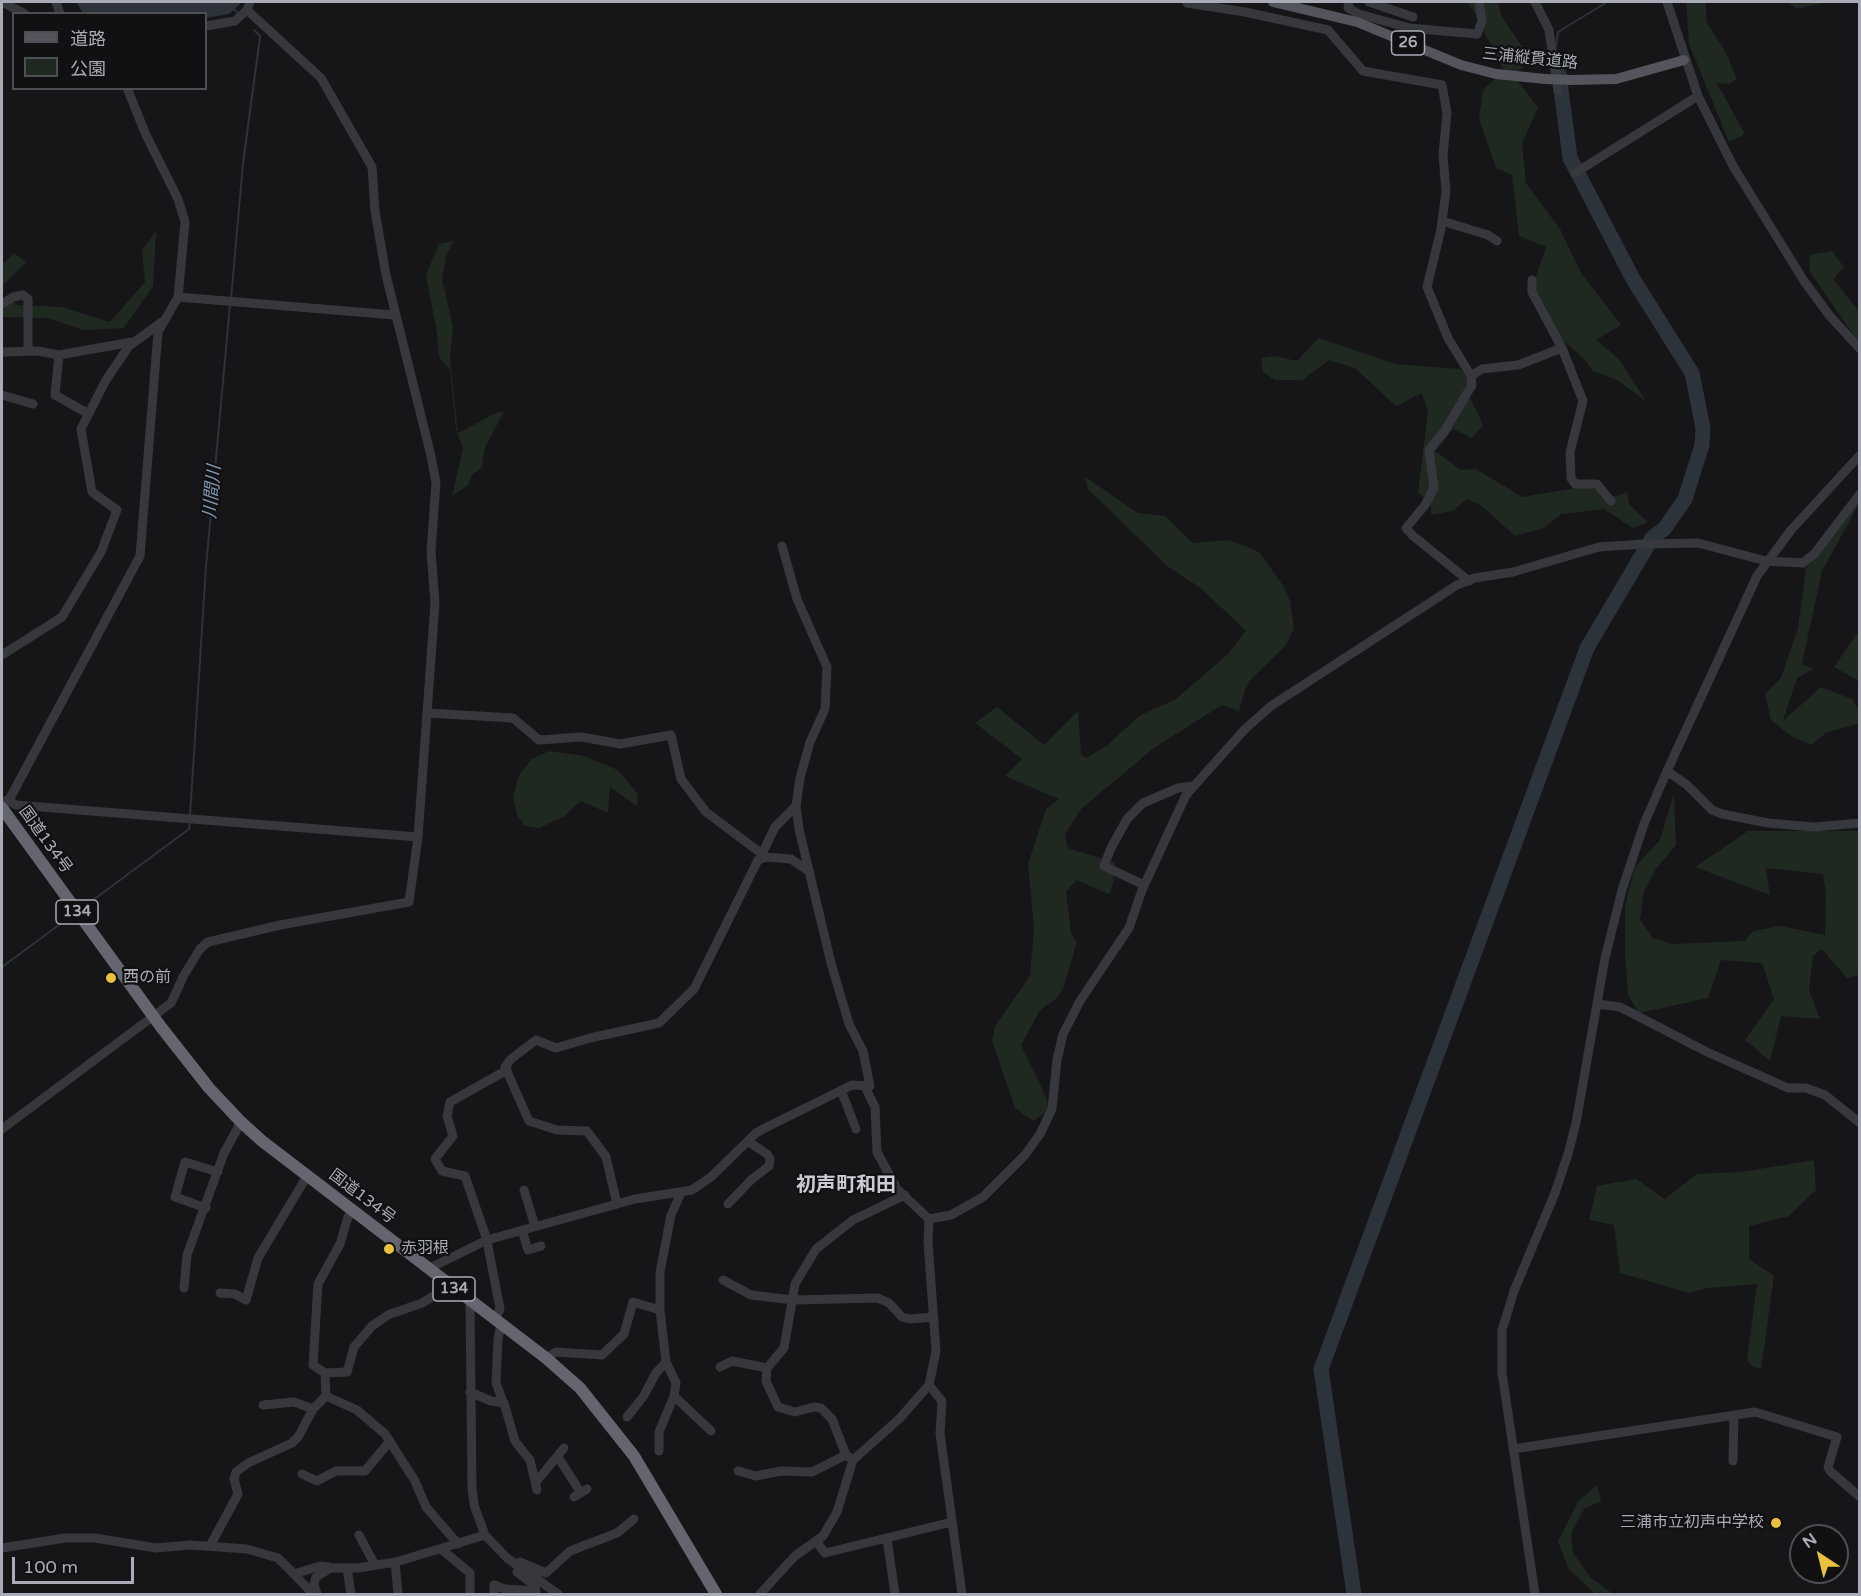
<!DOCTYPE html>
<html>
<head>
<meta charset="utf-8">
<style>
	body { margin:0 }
	#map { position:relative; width:1861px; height:1596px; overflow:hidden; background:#161618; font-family:"Varela Round","Noto Sans JP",sans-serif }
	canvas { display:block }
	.frame { position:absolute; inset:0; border:3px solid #a9acb7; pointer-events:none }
	.legend { position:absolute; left:12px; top:12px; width:195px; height:78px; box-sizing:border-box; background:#111113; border:2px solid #4e4f55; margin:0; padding:8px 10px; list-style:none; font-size:18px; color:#a9acb7 }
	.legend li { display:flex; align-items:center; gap:12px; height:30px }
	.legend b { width:30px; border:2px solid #4e4f55 }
	.north { position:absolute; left:1789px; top:1524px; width:60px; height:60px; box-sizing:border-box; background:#111113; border:2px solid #4e4f55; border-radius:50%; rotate:325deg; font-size:16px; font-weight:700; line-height:24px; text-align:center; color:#a9acb7 }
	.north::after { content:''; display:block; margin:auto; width:21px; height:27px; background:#e8c23e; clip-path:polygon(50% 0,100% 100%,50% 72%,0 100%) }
	.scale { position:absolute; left:12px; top:1557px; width:122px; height:27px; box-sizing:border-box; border:3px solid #a9acb7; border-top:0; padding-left:8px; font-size:18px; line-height:21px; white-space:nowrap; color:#a9acb7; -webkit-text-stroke:4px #111113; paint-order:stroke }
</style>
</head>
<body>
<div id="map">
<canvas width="1861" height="1596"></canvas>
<div class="frame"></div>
<ul class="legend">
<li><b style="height:8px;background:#54545c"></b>道路</li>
<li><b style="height:16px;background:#202822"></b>公園</li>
</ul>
<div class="north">N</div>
<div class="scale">100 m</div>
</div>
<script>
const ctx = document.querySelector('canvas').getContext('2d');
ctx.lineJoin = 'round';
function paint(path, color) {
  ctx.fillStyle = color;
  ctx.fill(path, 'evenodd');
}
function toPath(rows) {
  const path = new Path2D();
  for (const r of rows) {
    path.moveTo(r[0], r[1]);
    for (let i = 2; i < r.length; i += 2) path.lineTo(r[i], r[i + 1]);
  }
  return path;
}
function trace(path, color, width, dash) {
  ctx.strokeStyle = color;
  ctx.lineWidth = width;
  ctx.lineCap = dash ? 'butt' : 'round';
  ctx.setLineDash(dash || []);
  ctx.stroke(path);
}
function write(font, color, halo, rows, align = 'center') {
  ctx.font = font + ' "Varela Round","Noto Sans JP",sans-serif';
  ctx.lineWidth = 4.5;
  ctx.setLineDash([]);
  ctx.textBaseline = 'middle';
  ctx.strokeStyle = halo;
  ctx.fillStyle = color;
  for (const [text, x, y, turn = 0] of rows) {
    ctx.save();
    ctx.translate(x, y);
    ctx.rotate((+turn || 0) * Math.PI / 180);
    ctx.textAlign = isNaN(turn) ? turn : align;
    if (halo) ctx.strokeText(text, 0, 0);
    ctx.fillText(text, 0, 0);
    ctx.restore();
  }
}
paint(toPath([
	[1466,2,1498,2,1502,17,1532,61,1513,75,1538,107,1522,144,1526,183,1560,229,1581,273,1621,325,1596,340,1619,359,1646,401,1617,380,1593,371,1584,359,1560,338,1530,295,1546,247,1519,236,1512,175,1496,168,1479,119,1483,90,1504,71,1472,8],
	[1686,2,1706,2,1706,21,1725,51,1737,79,1728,84,1717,83,1745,134,1729,142,1689,44],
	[1788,2,1826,2,1797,9],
	[156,231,153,286,124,328,83,330,48,318,2,317,2,308,13,301,18,305,62,307,110,322,145,282,142,250],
	[454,241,446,255,442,279,453,327,450,358,458,433,498,412,504,412,485,447,482,467,472,475,468,485,452,496,463,448,456,429,450,370,439,357,437,333,426,275,439,244],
	[1832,251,1844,267,1833,279,1859,311,1859,343,1810,272,1809,255],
	[14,253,26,262,4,284,2,282,2,265],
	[1319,338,1395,364,1460,369,1468,378,1470,397,1483,425,1472,438,1453,429,1435,451,1461,470,1476,469,1522,497,1589,486,1611,498,1627,492,1629,504,1648,522,1633,528,1604,509,1561,514,1544,528,1515,536,1483,507,1468,499,1452,511,1431,515,1431,503,1418,493,1428,412,1422,393,1396,406,1355,368,1329,360,1302,380,1275,380,1263,372,1261,358,1275,356,1297,361],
	[1084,476,1138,513,1165,516,1193,543,1230,540,1259,552,1282,584,1290,601,1294,628,1286,645,1251,679,1245,690,1239,711,1222,705,1154,748,1081,809,1065,834,1068,848,1115,863,1113,884,1109,894,1077,880,1066,891,1071,933,1077,942,1063,989,1056,999,1040,1010,1021,1045,1047,1099,1048,1110,1034,1121,1015,1108,992,1041,995,1026,1030,976,1034,929,1028,864,1046,809,1059,799,1005,776,1022,759,975,723,997,707,1044,745,1078,711,1081,755,1087,758,1109,744,1139,716,1176,699,1227,655,1246,631,1202,589,1167,566,1088,489],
	[1859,504,1822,571,1802,664,1814,669,1797,678,1783,721,1821,687,1852,699,1858,708,1858,724,1827,732,1811,745,1791,736,1771,720,1765,694,1781,678,1798,628,1806,568,1834,529],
	[1859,631,1859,681,1834,667],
	[549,751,584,756,618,770,638,794,637,806,610,787,608,813,581,801,563,817,539,828,525,826,517,815,513,797,519,775,532,759],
	[1674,793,1676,845,1656,869,1644,891,1640,920,1653,938,1672,944,1745,941,1753,931,1781,926,1825,935,1826,894,1823,874,1766,868,1770,895,1695,867,1748,831,1859,831,1859,975,1847,978,1822,949,1813,956,1809,990,1820,1019,1781,1016,1770,1061,1745,1040,1774,999,1762,963,1721,960,1708,998,1639,1013,1628,995,1625,953,1625,908,1628,893,1635,867,1660,840],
	[1814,1160,1816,1190,1789,1216,1749,1226,1749,1259,1774,1276,1761,1369,1752,1366,1747,1360,1757,1284,1707,1288,1689,1293,1620,1273,1614,1225,1589,1220,1597,1186,1636,1179,1665,1199,1697,1174,1741,1172],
	[1597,1485,1601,1501,1584,1509,1571,1534,1573,1553,1590,1577,1613,1594,1595,1594,1568,1568,1558,1541,1578,1501]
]), '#202822');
paint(toPath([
	[76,2,242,2,229,14,206,18,206,14,83,13]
]), '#2d333b');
trace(toPath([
	[235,2,234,9,238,13],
	[1556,46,1558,32,1607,2],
	[231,299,243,163,259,45,260,36,254,30],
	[190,815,206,567,230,305],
	[85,906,189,829,190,821],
	[2,967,71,916]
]), '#2d333b', 2);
trace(toPath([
	[1354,1594,1321,1369,1587,648,1652,538,1665,528,1685,499,1702,445,1703,428,1692,373,1633,279,1570,158,1559,74]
]), '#2d333b', 15);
trace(toPath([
	[2,2,25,14],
	[56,2,60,14],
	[1349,2,1348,8,1359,14,1409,28,1477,34,1482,21,1479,2],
	[1369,2,1413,17],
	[1535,2,1549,30,1558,91],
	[1667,2,1698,96,1733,166,1804,281,1829,315,1860,349],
	[1187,3,1245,12,1328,30,1363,71,1442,85,1447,113,1443,155,1446,191,1441,229,1427,287,1448,338,1471,376,1472,385,1444,432,1429,450,1434,488,1425,505,1406,528,1412,535,1469,581],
	[206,26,235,21,247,10,250,2],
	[1575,173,1698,96],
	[1442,221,1488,235,1497,241],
	[1532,280,1532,292,1562,348],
	[178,297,394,315],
	[2,304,13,297,23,295,28,299,28,351],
	[2,352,38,351,59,355,132,342],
	[59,355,55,395,87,413],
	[1471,376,1482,369,1518,365,1562,348,1583,401,1570,452,1571,478,1575,484,1597,484,1611,501],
	[2,395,33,404],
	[2,655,62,617,101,552,117,510,92,492,81,429,106,380,129,346,162,322],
	[428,713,513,718,539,740,582,737,620,744,671,735,681,779,706,812,762,854,761,857],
	[1667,771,1687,785,1712,810,1722,814,1768,823,1814,827,1860,823],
	[7,800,16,805,418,837],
	[2,804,10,798,140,556,158,332,178,297,185,222,178,199,146,135,127,88],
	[762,854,775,827,796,806],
	[1144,885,1104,866,1111,848,1127,819,1143,803,1178,788,1194,786],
	[1597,1004,1620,1007,1707,1052,1788,1088,1806,1088,1825,1095,1860,1123],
	[841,1090,856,1129],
	[2,1129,171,1003,184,975,200,949,208,942,280,925,409,902,418,837,435,603,431,551,436,483,431,456,386,275,375,211,372,167,321,78,247,10],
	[524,1190,535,1226],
	[617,1204,606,1157,587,1131,557,1130,529,1121,505,1067,511,1059,536,1040,556,1048,590,1038,659,1023,694,989,758,860,766,857,791,859,810,872],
	[728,1204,751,1180,769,1166,770,1159,767,1154,749,1142],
	[206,1208,175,1197,185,1162,218,1172],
	[353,1211,348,1217,340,1244,318,1284,313,1365,325,1373,326,1396,357,1410,385,1434,415,1481,426,1507,458,1544],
	[929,1219,951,1215,983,1197,1025,1155,1040,1134,1052,1109,1057,1060,1063,1034,1080,1001,1129,928,1142,890,1186,795,1245,729,1271,706,1457,585,1475,578,1513,572,1599,547,1643,544,1698,543,1766,561,1803,563,1815,553,1860,494],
	[522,1230,528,1250,541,1246],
	[487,1240,465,1176,442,1171,435,1159,453,1136,447,1116,450,1102,507,1070],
	[487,1241,500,1309,495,1319],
	[428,1269,487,1240,635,1199,692,1190,711,1177,756,1133,767,1127,852,1085,870,1086],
	[723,1280,751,1295,793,1300,878,1298,889,1303,902,1317,910,1319,934,1317],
	[184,1288,187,1255,224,1153,241,1122],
	[220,1293,235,1294,246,1300,258,1258,307,1176],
	[501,1324,498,1339,496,1383,503,1402],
	[546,1358,556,1352,602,1355,624,1334,633,1302,660,1310],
	[720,1367,732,1361,767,1368],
	[325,1373,347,1372,354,1347,372,1326,388,1315,422,1303,451,1286],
	[929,1385,942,1401,940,1433,962,1594],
	[470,1392,491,1401,504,1403,515,1441,530,1460,537,1490],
	[674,1396,711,1431],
	[263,1405,294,1402,313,1409],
	[627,1417,643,1397,656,1373,666,1362],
	[1513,1449,1755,1412,1837,1437,1828,1467,1830,1471,1860,1497],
	[659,1451,659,1432,674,1396,676,1383,666,1362,660,1310,660,1272,671,1215,681,1193],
	[558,1457,581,1493],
	[853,1460,846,1455,832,1419,821,1408,814,1407,795,1412,778,1407,766,1381,767,1368,784,1348,795,1284,816,1249,853,1220,905,1195],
	[1733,1461,1734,1415],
	[738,1471,756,1476,781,1471,812,1472,846,1455],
	[302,1474,317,1481,336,1471,365,1471,390,1441],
	[536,1482,564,1448],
	[574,1497,587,1489],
	[359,1535,375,1565],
	[485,1535,507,1558,558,1594],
	[887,1539,895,1594],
	[816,1541,825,1553,952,1522],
	[210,1546,238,1494,234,1479,236,1472,248,1463,292,1443,298,1437,313,1409,326,1396],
	[2,1548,65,1538,95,1538,156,1548,190,1545,247,1549,278,1558,294,1574,320,1566,329,1567],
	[441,1549,470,1573,470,1594],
	[395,1562,398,1594],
	[517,1565,520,1562,546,1573,570,1551,617,1533,634,1519],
	[347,1568,351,1594],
	[517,1572,535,1586,536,1594],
	[294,1574,311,1592,316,1591],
	[317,1594,314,1584,316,1577,331,1568,358,1568,396,1562,485,1535,474,1505,472,1488,470,1301],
	[494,1594,494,1585,505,1589,536,1591],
	[760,1594,795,1556,823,1536,837,1512,853,1460,900,1418,929,1385,936,1351,928,1242,929,1219,897,1189,877,1152,875,1107,866,1089,870,1086,863,1051,849,1024,831,963,799,829,796,806,800,778,810,742,825,709,827,667,797,599,782,546],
	[1535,1594,1502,1373,1502,1330,1514,1291,1555,1193,1568,1154,1576,1123,1605,958,1622,890,1644,824,1667,771,1757,576,1791,530,1860,455]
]), '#37383d', 9);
trace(toPath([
	[1273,2,1357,22,1461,65,1496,74,1545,79],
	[1570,80,1616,79,1684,60]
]), '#54545c', 10);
trace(toPath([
	[2,808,161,1027,209,1088,241,1122,262,1141,546,1358,580,1388,634,1456,716,1594]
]), '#64656e', 12);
trace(toPath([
	[1545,79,1570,80]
]), '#54545c', 10);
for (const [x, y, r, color] of [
	[111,978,6,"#e8c23e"],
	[389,1249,6,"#e8c23e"],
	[1776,1523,6,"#e8c23e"]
]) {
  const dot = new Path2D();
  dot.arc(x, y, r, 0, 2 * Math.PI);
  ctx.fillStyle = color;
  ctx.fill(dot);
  trace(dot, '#111113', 2);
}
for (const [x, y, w] of [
	[1408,43,33],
	[77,912,42],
	[454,1289,42]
]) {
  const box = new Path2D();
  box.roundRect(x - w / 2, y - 12, w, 24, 4.5);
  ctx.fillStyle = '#111113';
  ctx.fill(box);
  trace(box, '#a9acb7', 1.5);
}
write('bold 15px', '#a9acb7', null, [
	["26",1408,43],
	["134",77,912],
	["134",454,1289]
]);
write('16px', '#a9acb7', '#111113', [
	["三浦縦貫道路",1530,59,6],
	["国道134号",45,840,54],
	["国道134号",362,1197,37]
]);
write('16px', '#a9acb7', '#111113', [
	["西の前",123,978],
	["赤羽根",401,1249],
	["三浦市立初声中学校",1764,1523,"right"]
], 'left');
write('italic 18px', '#8295b0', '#111113', [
	["川間川",213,492,-85]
]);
write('bold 20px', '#cacbd4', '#111113', [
	["初声町和田",846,1186]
]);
</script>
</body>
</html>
